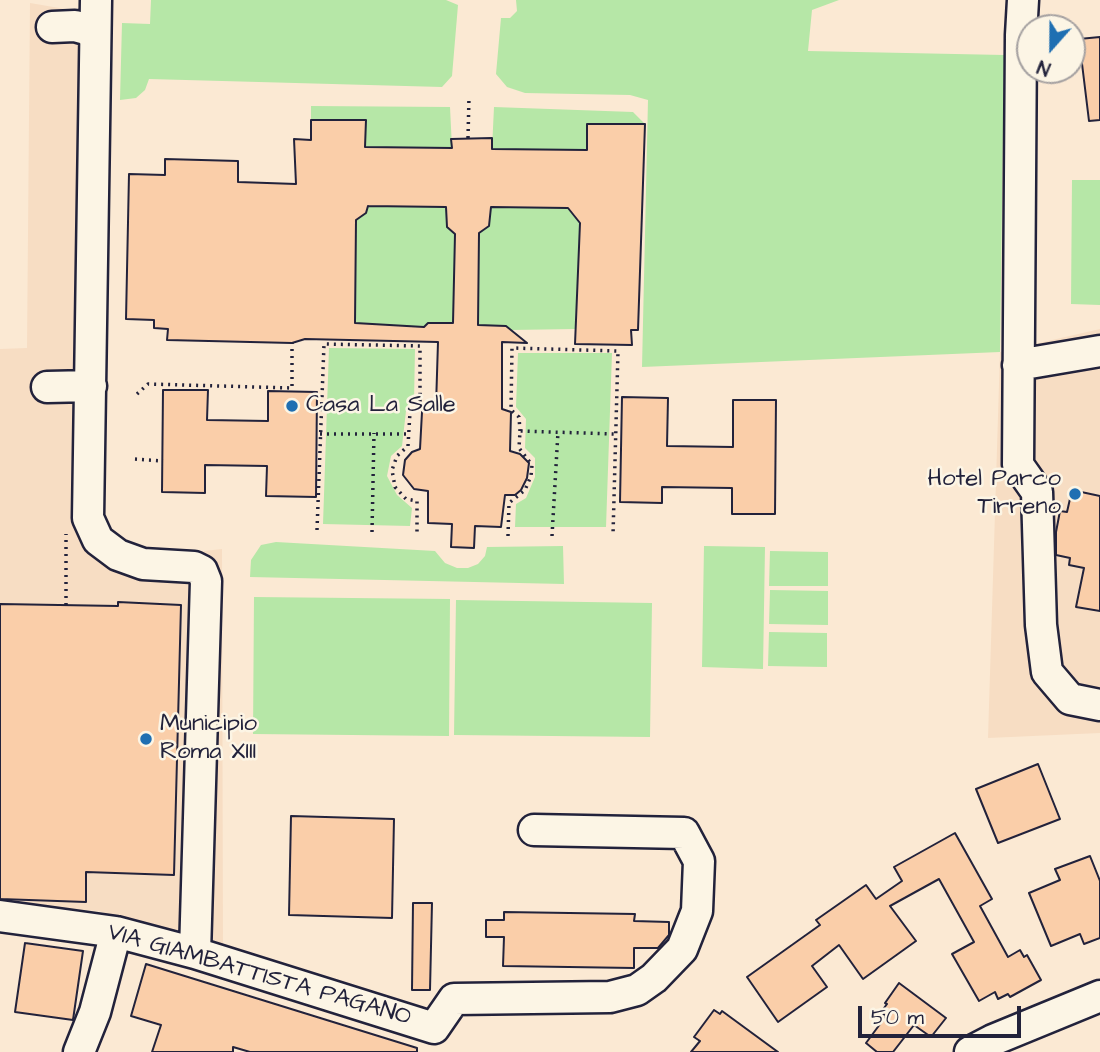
<!DOCTYPE html>
<html>
<head>
<meta charset="utf-8">
<style>
	body { margin:0 }
	#map { position:relative; width:1100px; height:1052px; overflow:hidden; background:#fbe9d3; font-family:"Architects Daughter",sans-serif }
	canvas { display:block }
	.north { position:absolute; left:1016px; top:14px; width:70px; height:70px; box-sizing:border-box; background:#fcf5e5; border:2px solid #a5a1a1; border-radius:50%; rotate:201deg; font-size:19px; font-weight:700; line-height:28px; text-align:center; color:#22223b }
	.north::after { content:''; display:block; margin:auto; width:24px; height:32px; background:#1f6fb2; clip-path:polygon(50% 0,100% 100%,50% 72%,0 100%) }
	.scale { position:absolute; left:858px; top:1006px; width:163px; height:32px; box-sizing:border-box; border:4px solid #22223b; border-top:0; padding-left:9px; font-size:21px; line-height:24px; white-space:nowrap; color:#22223b; -webkit-text-stroke:5px #fcf5e5; paint-order:stroke }
</style>
</head>
<body>
<div id="map">
<canvas width="1100" height="1052"></canvas>
<div class="north">N</div>
<div class="scale">50 m</div>
</div>
<script>
const ctx = document.querySelector('canvas').getContext('2d');
ctx.lineJoin = 'round';
function paint(path, color) {
  ctx.fillStyle = color;
  ctx.fill(path, 'evenodd');
}
function toPath(rows) {
  const path = new Path2D();
  for (const r of rows) {
    path.moveTo(r[0], r[1]);
    for (let i = 2; i < r.length; i += 2) path.lineTo(r[i], r[i + 1]);
  }
  return path;
}
function trace(path, color, width, dash) {
  ctx.strokeStyle = color;
  ctx.lineWidth = width;
  ctx.lineCap = dash ? 'butt' : 'round';
  ctx.setLineDash(dash || []);
  ctx.stroke(path);
}
function write(font, color, halo, rows, align = 'center') {
  ctx.font = font + ' "Architects Daughter",sans-serif';
  ctx.lineWidth = 5;
  ctx.setLineDash([]);
  ctx.textBaseline = 'middle';
  ctx.strokeStyle = halo;
  ctx.fillStyle = color;
  for (const [text, x, y, turn = 0] of rows) {
    ctx.save();
    ctx.translate(x, y);
    ctx.rotate((+turn || 0) * Math.PI / 180);
    ctx.textAlign = isNaN(turn) ? turn : align;
    if (halo) ctx.strokeText(text, 0, 0);
    ctx.fillText(text, 0, 0);
    ctx.restore();
  }
}
paint(toPath([
	[30,3,100,15,91,501,107,541,168,555,222,549,223,950,99,911,0,904,0,349,27,348],
	[1100,329,1100,733,988,738,1000,352]
]), '#f7ddc3');
paint(toPath([
	[151,0,446,0,458,5,452,76,442,87,149,79,145,90,136,98,120,100,122,23,150,24],
	[516,0,839,0,812,10,808,51,1004,55,1000,352,642,367,648,100,630,95,525,93,507,87,496,74,501,18,510,18,517,11],
	[311,106,450,107,452,148,365,147,366,120,311,120],
	[494,107,633,112,645,124,587,124,587,150,492,149],
	[1072,180,1100,180,1100,305,1071,304],
	[368,206,446,207,447,226,455,234,453,323,428,323,424,327,355,323,356,218,366,213],
	[491,207,571,208,580,218,575,329,511,330,506,326,478,325,479,231,489,226],
	[329,348,415,349,414,402,406,411,402,446,391,456,387,476,397,495,412,508,410,526,323,524],
	[518,353,612,353,606,527,515,527,516,504,526,498,535,477,535,458,525,448,526,419,516,407],
	[276,542,435,551,445,563,457,568,468,568,478,564,485,556,487,547,563,546,564,584,250,577,251,560,261,545],
	[704,546,765,547,763,669,702,667],
	[770,551,828,552,828,586,769,586],
	[770,590,828,591,828,625,769,624],
	[254,597,450,599,449,736,253,734],
	[456,600,652,603,650,737,454,735],
	[769,632,827,633,827,667,768,666]
]), '#b6e7a7');
const building = toPath([
	[1100,37,1100,120,1089,121,1079,39,1100,37],
	[311,120,366,120,365,147,452,148,451,139,492,138,492,149,587,150,587,124,645,124,638,330,631,330,632,345,575,344,580,223,568,208,491,207,489,226,479,233,478,325,506,326,527,343,502,342,502,409,511,412,510,451,520,454,529,463,527,478,521,490,515,495,505,495,501,527,475,526,474,548,451,547,452,524,428,523,428,491,414,489,403,475,405,460,412,452,420,449,422,412,436,406,438,342,305,339,292,343,167,340,168,329,154,328,154,320,126,319,129,174,165,175,165,159,238,161,238,182,296,184,294,139,311,140,311,120],
	[368,206,446,207,447,227,455,234,453,323,428,323,424,327,355,323,356,220,366,213,368,206],
	[163,390,208,390,207,420,268,421,268,391,317,392,316,497,266,496,267,466,205,465,205,493,162,492,163,390],
	[622,397,668,398,667,446,733,447,733,400,776,400,775,514,732,514,732,488,662,487,662,503,620,502,622,397],
	[1072,490,1100,496,1100,611,1076,607,1084,568,1069,565,1070,558,1056,555,1056,532,1060,511,1067,512,1072,490],
	[118,602,181,605,174,875,86,872,86,902,0,899,0,604,118,606,118,602],
	[1038,764,1060,819,998,843,976,789,1038,764],
	[291,816,394,819,392,918,289,915,291,816],
	[955,833,992,899,980,906,1008,957,1020,950,1024,957,1027,955,1041,980,1010,997,1008,994,998,999,995,992,979,1001,952,954,974,942,939,879,890,906,916,941,863,979,839,945,812,966,827,987,778,1022,747,977,820,925,816,920,866,885,876,899,902,881,894,867,955,833],
	[1090,856,1100,881,1100,938,1084,944,1080,934,1051,946,1029,893,1060,880,1055,869,1090,856],
	[413,903,432,903,430,990,412,990,413,903],
	[504,912,635,914,634,921,669,922,669,935,658,948,634,948,634,968,503,966,504,937,486,937,486,920,504,920,504,912],
	[25,943,83,951,73,1020,15,1012,25,943],
	[146,964,417,1048,417,1052,250,1052,233,1047,233,1052,152,1052,161,1025,131,1016,146,964],
	[899,983,946,1018,931,1037,914,1025,893,1052,877,1052,866,1043,886,1016,881,1012,887,1004,885,1003,899,983],
	[714,1010,720,1014,722,1011,778,1052,691,1052,700,1041,694,1037,714,1010]
]);
paint(building, '#facea9');
trace(building, '#22223b', 2);
const minor = toPath([
	[96,0,88,518,98,540,118,555,143,564,194,567,202,571,206,581,195,953],
	[1023,0,1021,35,1018,465,1037,492,1041,625,1047,672,1070,699,1100,705],
	[52,27,75,26,86,29,95,36],
	[1018,365,1100,351],
	[47,387,91,386],
	[0,916,116,932,195,953,434,1028],
	[434,1028,454,999,610,997,637,990,654,978,682,949,697,911,699,861,684,833,534,830],
	[79,1052,95,1012,116,932],
	[970,1052,993,1040,1100,996]
]);
trace(minor, '#22223b', 35);
trace(toPath([
	[468,138,469,97],
	[137,394,148,384,292,388,292,343],
	[520,431,519,417,511,410,512,348,618,351,613,535],
	[320,434,408,434],
	[135,459,163,461],
	[317,530,324,344,420,346,420,404,410,412,408,446,397,456,392,470,395,487,406,499,417,501,417,534],
	[372,532,374,433],
	[508,536,509,503,525,490,531,476,532,465,519,448,520,431,614,434],
	[552,536,558,432],
	[66,605,66,534]
]), '#22223b', 3.5, [2, 5]);
trace(minor, '#fcf5e5', 30);
for (const [x, y, r, color] of [
	[292,406,7,"#1f6fb2"],
	[1075,494,7,"#1f6fb2"],
	[146,739,7,"#1f6fb2"]
]) {
  const dot = new Path2D();
  dot.arc(x, y, r, 0, 2 * Math.PI);
  ctx.fillStyle = color;
  ctx.fill(dot);
  trace(dot, '#fcf5e5', 2.5);
}
write('24px', '#22223b', '#fcf5e5', [
	["Casa La Salle",306,406],
	["Hotel Parco",1061,480,"right"],
	["Tirreno",1061,508,"right"],
	["Municipio",160,725],
	["Roma XIII",160,753]
], 'left');
write('24px', '#22223b', '#fcf5e5', [
	["VIA GIAMBATTISTA PAGANO",259,976,16]
]);
</script>
</body>
</html>
